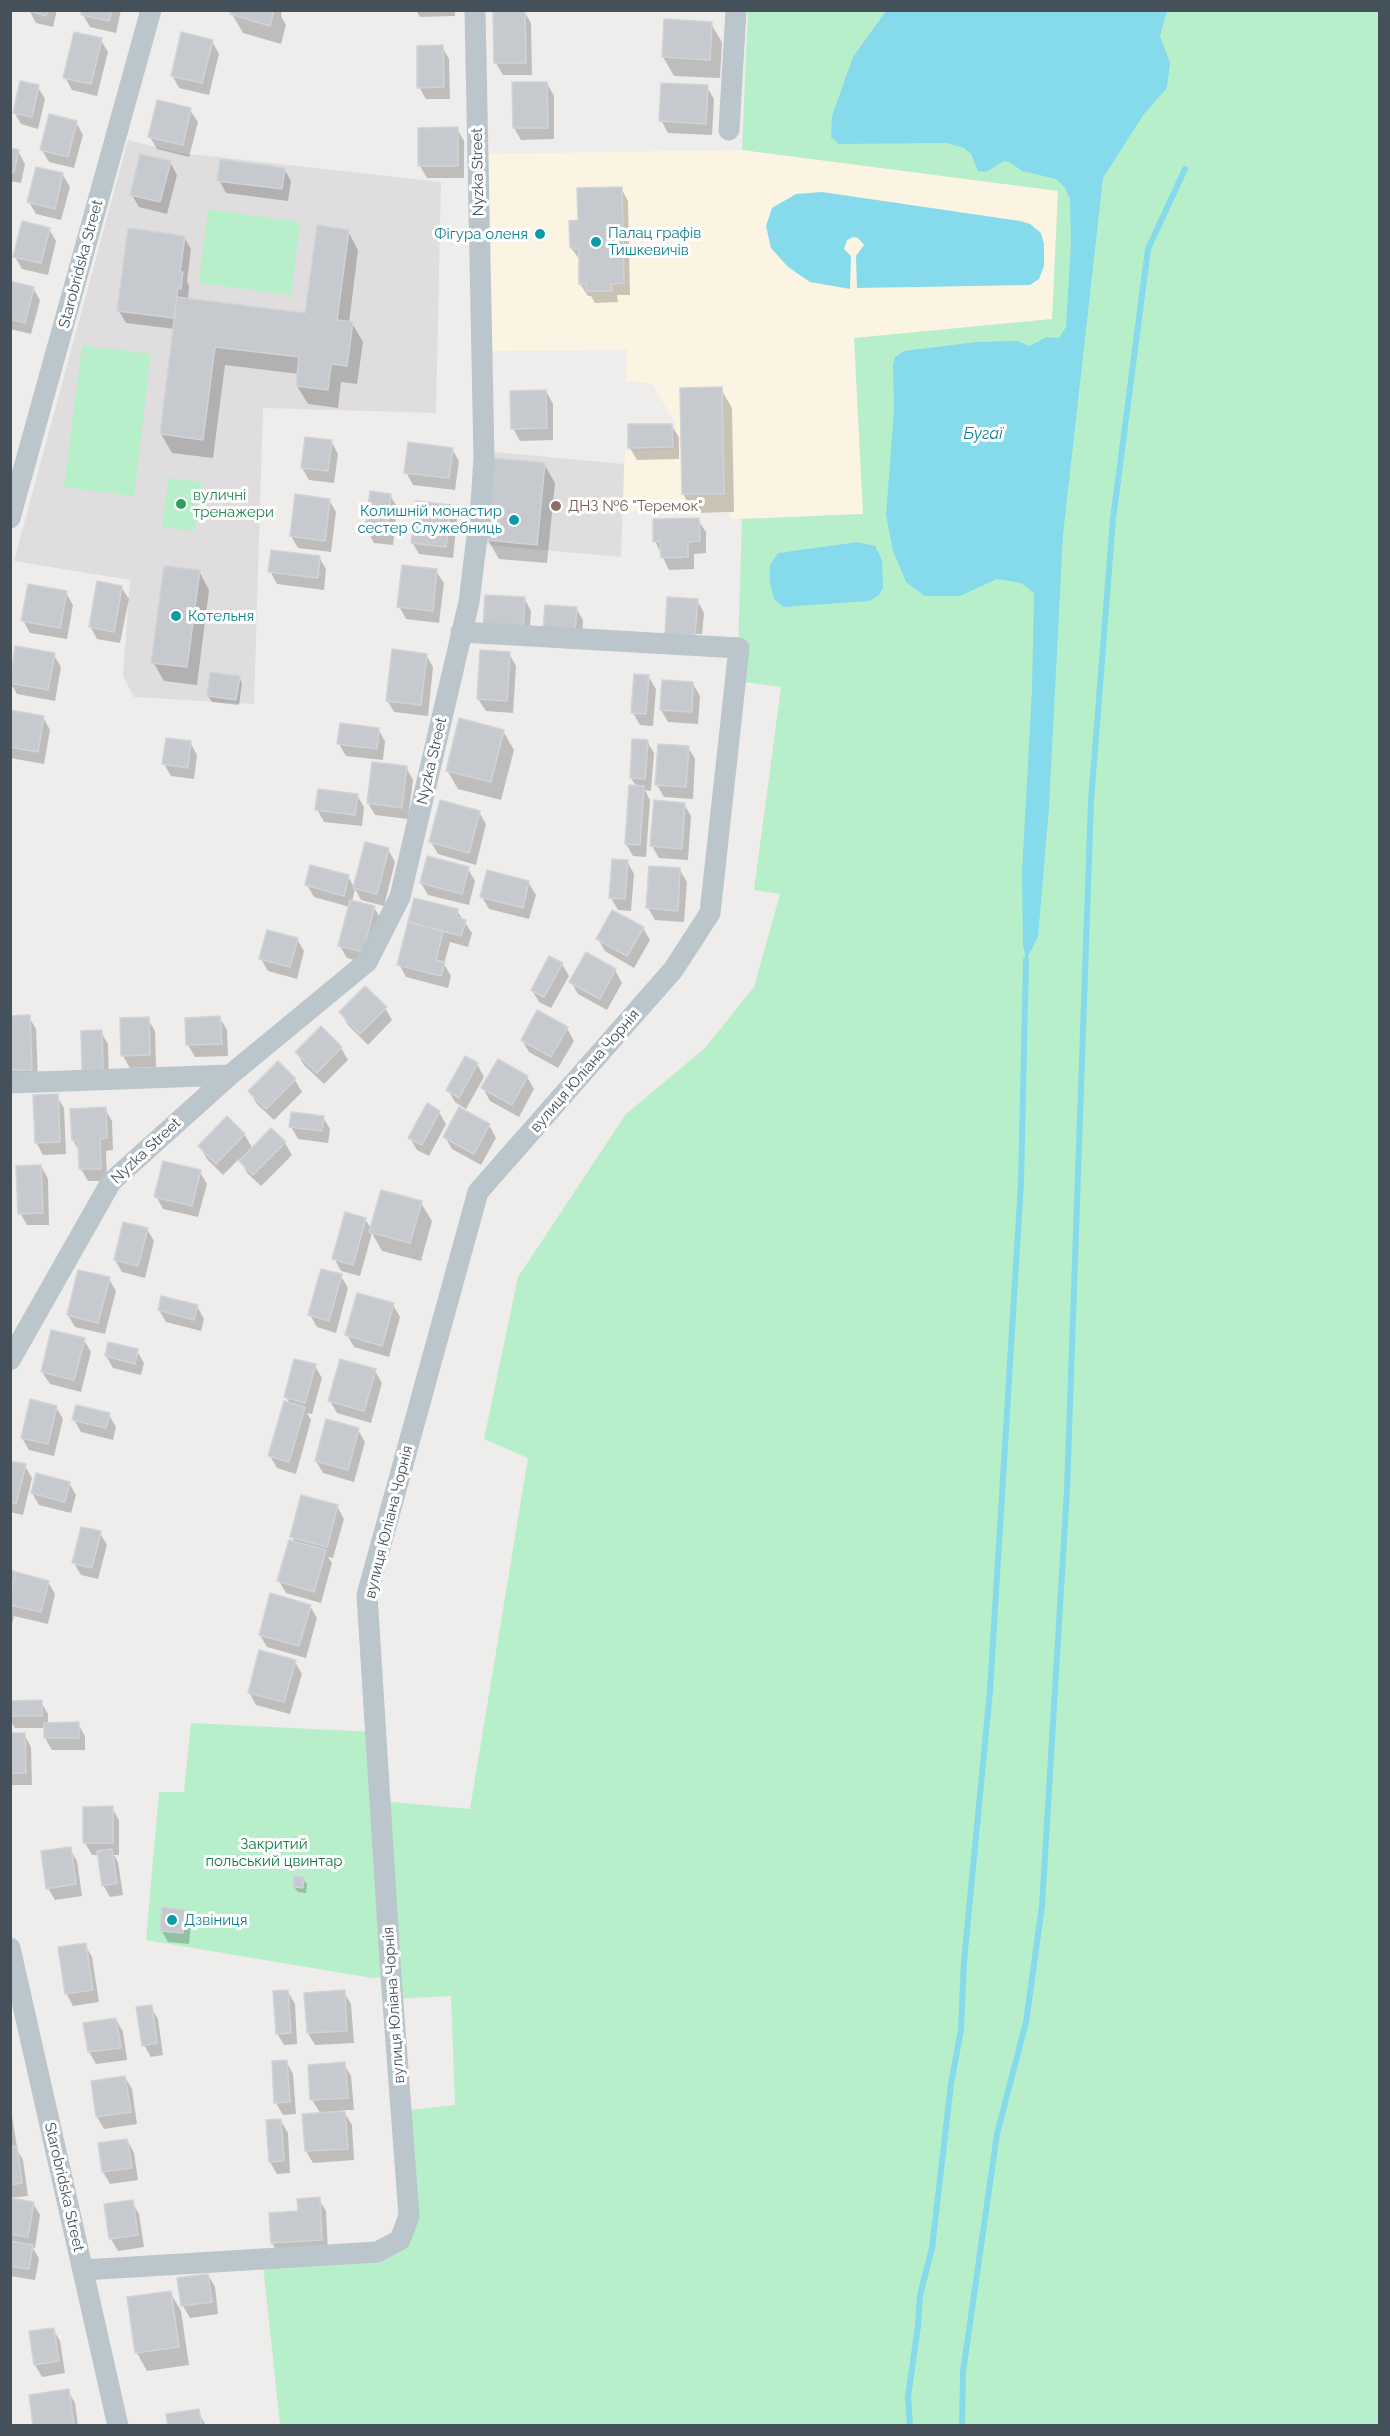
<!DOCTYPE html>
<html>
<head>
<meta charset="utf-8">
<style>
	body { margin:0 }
	#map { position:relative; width:1390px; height:2436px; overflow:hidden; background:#efecec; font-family:Raleway,sans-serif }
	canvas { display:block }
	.frame { position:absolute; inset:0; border:12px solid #44515a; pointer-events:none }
</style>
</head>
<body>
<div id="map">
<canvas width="1390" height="2436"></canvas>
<div class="frame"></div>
</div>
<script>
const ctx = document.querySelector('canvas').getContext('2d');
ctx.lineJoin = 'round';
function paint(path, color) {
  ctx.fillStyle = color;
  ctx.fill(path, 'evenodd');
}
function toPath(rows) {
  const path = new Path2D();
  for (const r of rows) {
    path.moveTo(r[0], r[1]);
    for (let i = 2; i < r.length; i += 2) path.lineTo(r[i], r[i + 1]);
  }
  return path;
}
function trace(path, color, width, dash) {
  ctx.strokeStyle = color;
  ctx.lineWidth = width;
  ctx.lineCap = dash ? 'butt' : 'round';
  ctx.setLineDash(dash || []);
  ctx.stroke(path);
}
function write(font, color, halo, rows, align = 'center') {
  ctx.font = font + ' Raleway,sans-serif';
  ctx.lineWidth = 6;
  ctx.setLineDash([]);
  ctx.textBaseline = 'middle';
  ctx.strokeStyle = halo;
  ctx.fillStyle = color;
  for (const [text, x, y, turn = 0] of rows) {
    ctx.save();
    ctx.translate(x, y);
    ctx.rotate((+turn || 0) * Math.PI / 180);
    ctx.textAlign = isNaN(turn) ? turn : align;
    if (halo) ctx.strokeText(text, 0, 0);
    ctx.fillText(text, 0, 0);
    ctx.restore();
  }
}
paint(toPath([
	[742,150,1059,191,1052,319,854,338,863,514,731,519,730,513,623,511,625,451,676,449,676,423,651,383,626,381,627,350,491,351,487,154]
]), '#fcf4e3');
paint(toPath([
	[128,140,181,153,441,182,436,413,263,408,254,704,134,697,123,676,130,580,14,561],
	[495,452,624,464,621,557,486,545]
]), '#e0ddde');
paint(toPath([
	[748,11,1379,11,1379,2425,280,2425,263,2265,400,2240,401,2111,455,2105,451,1996,393,1999,381,1801,470,1809,528,1458,484,1439,518,1277,626,1114,705,1048,754,987,780,894,754,890,781,687,737,681,742,519,863,514,854,338,1052,319,1058,191,742,150],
	[857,542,770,565,779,553],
	[208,209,300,222,291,295,199,283],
	[82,345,151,354,134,496,64,487],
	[168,478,201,482,195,531,162,527],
	[191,1723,374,1732,389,1976,372,1978,146,1940,159,1792,184,1792]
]), '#b8efcb');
paint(toPath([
	[886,11,1167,11,1160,36,1170,63,1167,88,1144,114,1103,178,1063,535,1049,807,1038,937,1026,960,1023,945,1022,872,1032,690,1034,593,1021,583,997,579,960,596,925,596,906,582,893,551,886,515,894,409,893,365,895,357,904,351,977,342,1017,341,1030,346,1046,337,1059,338,1066,327,1071,243,1070,199,1065,188,1056,179,1022,171,1011,163,1004,161,986,172,978,171,971,154,964,148,947,143,839,144,831,137,832,116,853,57],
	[822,192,1020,221,1030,224,1041,233,1044,244,1044,266,1039,279,1030,285,857,288,856,256,864,245,858,238,853,237,847,240,844,249,851,256,850,289,810,282,788,267,771,248,766,226,772,208,796,194],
	[857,542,875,546,882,560,883,588,879,595,869,601,783,607,774,599,770,583,770,565,778,553]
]), '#85dbec');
paint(toPath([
	[29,10,57,10,53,27,36,23],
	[84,10,121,10,116,33,90,27,83,15],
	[233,10,282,10,281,16,286,25,281,44,243,33,232,14],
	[416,10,455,10,455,16,420,17],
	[524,11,531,23,532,75,503,75,496,63],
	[711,24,722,42,720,78,674,76,663,57],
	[101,40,108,52,97,96,72,90,65,77],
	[212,41,219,54,209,95,179,88,172,75],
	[442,47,449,59,450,99,426,99,419,87],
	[547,83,554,96,554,139,521,140,514,128],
	[38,87,45,99,38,129,21,124,14,112],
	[707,87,714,99,712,135,668,133,661,120],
	[190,110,198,122,189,157,157,149,150,137],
	[76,122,83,135,74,168,49,162,42,150],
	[457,129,464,141,464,178,427,178,420,166,419,130],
	[10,149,18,151,25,164,21,183,10,181],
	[170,162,177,175,167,214,139,207,132,195],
	[284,169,291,181,288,201,226,193,219,180],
	[63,175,70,187,61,220,36,214,29,202],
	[621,188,628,201,630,295,617,295,618,302,595,303,591,296,588,296,580,284,580,260,571,248,580,222],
	[49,229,56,241,48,275,22,269,15,257],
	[348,231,358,250,349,323,352,323,363,342,357,384,341,382,338,408,308,404,297,386,299,374,225,365,213,458,172,453,161,434,175,329,126,323,119,311,184,237,191,249,187,281,189,286,188,300,307,315],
	[10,283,33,288,40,300,31,334,10,329],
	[721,389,732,408,734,512,694,513,683,494],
	[546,391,553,404,553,440,520,441,513,428],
	[671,425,679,437,679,459,637,460,630,448],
	[331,441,338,454,334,483,309,480,302,468],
	[452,449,459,461,455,490,413,485,406,472],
	[544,464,555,483,547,563,499,559,488,540],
	[390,495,397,507,393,545,374,543,367,530],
	[329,500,336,512,331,552,298,548,291,536],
	[450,507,457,519,453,558,419,554,412,542],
	[698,520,706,532,706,553,694,554,694,569,669,570,655,541],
	[319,557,326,569,324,590,277,584,270,571],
	[199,571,209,590,197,685,164,681,153,662],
	[436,571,444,583,439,623,406,619,399,606],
	[121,587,129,599,120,643,97,639,90,626],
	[66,593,73,605,67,639,30,633,23,620],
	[524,598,531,611,529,640,492,638],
	[668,599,697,600,704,613,702,634,671,633,671,636,702,637,702,647,673,646,666,633],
	[546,606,576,608,583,620,582,643],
	[509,653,516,666,513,713,486,711,478,699],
	[54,655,61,667,55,701,17,694,10,682],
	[426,655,433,667,428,716,394,712,387,700],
	[648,676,656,689,653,726,640,725,633,713],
	[239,677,242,683,239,705,212,702,208,696],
	[693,684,700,696,698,724,668,722,661,710],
	[10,711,43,717,50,730,44,764,10,758],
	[378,729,385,741,383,760,346,756,339,744],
	[503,731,514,750,501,800,458,789,447,770],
	[647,741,654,753,651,791,645,790,650,800,646,857,633,856,626,844,630,787,637,787,631,778],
	[190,742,197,755,194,779,171,776,164,764],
	[688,747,695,759,693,799,664,797,657,785],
	[406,767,413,780,408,819,375,815,368,803],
	[357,795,364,807,362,826,324,822,317,809],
	[684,804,691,816,688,860,659,858,652,846],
	[479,812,486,824,476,865,438,854,431,842],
	[388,849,395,862,384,906,361,900,355,889,352,902,374,907,381,920,369,964,347,958,340,946,350,907,314,897,307,885,348,876,354,887],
	[627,861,634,874,631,911,618,910,611,898],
	[468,869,475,881,469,905,428,895,421,883],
	[680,870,687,882,684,922,655,920,648,908],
	[528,882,536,895,529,919,489,909,482,897],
	[457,911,472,933,468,947,450,942,444,964,451,976,448,988,406,977,399,964],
	[643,928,650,940,634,968,605,951,598,939],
	[297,939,304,951,297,979,268,971,261,959],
	[562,964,569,976,551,1008,539,1002,532,990],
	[615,970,622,983,607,1010,578,994,571,982],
	[385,1008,392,1020,368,1045,348,1025,341,1013],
	[10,1017,29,1017,36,1029,38,1082,10,1082],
	[220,1018,227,1030,228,1056,195,1057,188,1045],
	[148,1019,155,1031,156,1067,130,1068,123,1056],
	[321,1028,341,1048,348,1060,324,1084,304,1065,297,1053],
	[567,1028,574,1041,558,1068,529,1052,522,1040],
	[101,1032,108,1044,109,1082,83,1071],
	[477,1064,484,1077,466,1109,455,1102,448,1090],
	[527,1077,534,1089,519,1117,490,1101,483,1088],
	[295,1080,302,1092,274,1120,257,1104,250,1092],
	[57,1096,64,1108,66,1154,43,1155,36,1142],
	[105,1109,112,1121,113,1150,106,1151,107,1181,88,1181,81,1169,80,1153,73,1140],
	[439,1112,446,1124,429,1156,417,1150,410,1138],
	[323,1117,330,1129,328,1143,298,1139,291,1127],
	[489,1125,496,1138,481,1165,452,1149,445,1137],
	[244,1134,253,1149,285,1143,292,1155,261,1186,248,1174,239,1159,223,1175,207,1159,200,1146],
	[41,1166,48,1179,49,1225,27,1225,20,1213],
	[200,1172,207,1184,198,1217,163,1209,156,1196],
	[421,1203,432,1221,421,1261,382,1251,372,1233,360,1276,341,1271,334,1258,365,1219,372,1230],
	[147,1229,154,1241,145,1278,122,1272,115,1260],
	[341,1276,348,1288,336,1333,317,1327,310,1315],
	[109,1279,116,1291,105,1334,75,1327,68,1315],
	[393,1305,400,1317,389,1357,354,1347,347,1335],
	[197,1306,204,1319,201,1331,166,1322,159,1310],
	[84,1340,91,1352,81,1392,50,1384,42,1372],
	[137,1351,144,1363,141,1375,113,1368,106,1356],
	[315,1366,322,1378,312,1414,307,1413,311,1420,296,1474,277,1468,270,1456,290,1404,286,1397],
	[375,1371,382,1383,371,1423,337,1413,330,1401],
	[56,1407,63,1419,54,1456,29,1450,22,1438],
	[109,1415,116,1427,113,1440,81,1432,74,1420],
	[358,1430,365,1442,354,1482,323,1473,316,1461],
	[10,1462,25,1466,32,1478,23,1515,10,1512],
	[69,1483,76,1495,71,1513,39,1505,32,1493],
	[337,1506,344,1519,333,1558,328,1557,332,1563,321,1603,286,1593,279,1581,295,1543,292,1537],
	[100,1533,107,1545,98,1579,81,1575,74,1563],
	[10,1572,48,1582,55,1594,48,1624,14,1616,10,1632],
	[310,1606,317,1618,306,1658,267,1647,260,1635],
	[295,1662,302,1674,290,1714,256,1705,249,1692],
	[10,1702,41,1702,48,1714,48,1724,78,1724,85,1736,85,1750,52,1750,45,1738,45,1728,15,1728,10,1720],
	[24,1734,31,1747,32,1785,10,1785,10,1735],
	[112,1808,119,1820,119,1855,114,1855,118,1862,123,1895,110,1897,103,1885,99,1855,92,1855,85,1843],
	[70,1849,77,1861,82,1896,55,1900,48,1888],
	[303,1879,307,1884,306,1893,298,1892,294,1887],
	[184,1911,191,1923,189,1944,168,1942,161,1930],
	[85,1945,92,1957,99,2002,73,2006,66,1993],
	[288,1992,295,2004,297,2044,284,2045,277,2033],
	[344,1992,351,2004,354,2043,315,2045,308,2033,306,1994],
	[151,2007,158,2019,163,2055,151,2057,144,2045],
	[116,2019,123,2032,127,2060,96,2064,89,2052,85,2024],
	[286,2061,293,2074,296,2114,283,2115,276,2103],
	[344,2064,351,2076,354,2110,343,2110,352,2125,354,2160,313,2163,306,2151,321,2114,312,2100],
	[125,2077,132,2089,137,2124,104,2129,97,2117,92,2082],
	[10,2104,17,2147,15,2147,23,2160,28,2196,10,2198],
	[268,2121,281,2121,288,2133,290,2173,277,2174,270,2162],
	[127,2140,134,2153,138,2180,110,2184,103,2172],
	[10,2199,33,2203,40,2215,35,2248,33,2248,39,2259,35,2280,10,2276],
	[319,2199,326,2211,328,2252,279,2255,272,2243,300,2212],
	[132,2202,139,2214,144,2247,118,2251,111,2239],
	[208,2275,215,2287,218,2314,190,2318,183,2306,179,2279],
	[170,2292,181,2311,189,2365,147,2371,137,2353],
	[53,2329,60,2341,65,2373,42,2377,35,2365],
	[68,2391,75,2403,78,2426,35,2426],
	[198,2411,206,2426,169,2426]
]), '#0003');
trace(toPath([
	[910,2426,908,2397,918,2326,920,2295,932,2248,951,2084,961,2030,964,1961,990,1691,1021,1183,1026,960],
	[962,2426,963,2372,997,2134,1026,2022,1042,1906,1067,1490,1091,801,1113,519,1148,249,1185,169]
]), '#85dbec', 6);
const building = toPath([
	[28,10,48,10,46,16,28,10],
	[82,10,112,10,109,21,81,15,82,10],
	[231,10,274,10,270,26,230,14,231,10],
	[493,10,525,10,526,63,494,63,493,10],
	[664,19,712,22,710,60,662,57,664,19],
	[74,32,102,38,91,84,63,78,74,32],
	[181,32,213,40,202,83,171,76,181,32],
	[443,45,444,87,417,88,417,46,443,45],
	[20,81,39,85,32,117,13,113,20,81],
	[512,82,547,82,548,128,513,128,512,82],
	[661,83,708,85,706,124,659,121,661,83],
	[157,100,191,108,183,145,148,137,157,100],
	[49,114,77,121,68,157,40,150,49,114],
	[458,127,458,166,418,166,418,128,458,127],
	[10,148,19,150,14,172,10,171,10,148],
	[140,154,171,161,160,202,130,195,140,154],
	[220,159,285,168,282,189,217,181,220,159],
	[36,167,63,173,55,209,27,202,36,167],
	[622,187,624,283,611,284,612,291,587,291,586,284,579,284,579,248,570,248,569,221,578,220,577,188,622,187],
	[22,221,50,228,41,263,13,257,22,221],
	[317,225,349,230,337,320,353,322,347,366,331,364,328,390,296,386,299,357,215,347,203,440,160,434,177,297,305,313,317,225],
	[128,228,185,236,180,272,183,272,181,289,178,288,174,318,117,311,128,228],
	[10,281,34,287,25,323,10,319,10,281],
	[722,387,724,494,682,494,680,388,722,387],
	[546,390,547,428,511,429,510,391,546,390],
	[628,424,672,424,673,447,628,448,628,424],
	[305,437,332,440,328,471,301,468,305,437],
	[408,442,453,448,449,478,404,473,408,442],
	[494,458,545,463,537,545,486,540,494,458],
	[370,491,391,494,386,533,365,531,370,491],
	[295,494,330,499,325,541,290,536,295,494],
	[416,501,451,505,446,547,411,543,416,501],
	[699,518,700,541,688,542,688,557,661,558,660,541,653,542,653,519,699,518],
	[271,550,320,556,318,578,268,572,271,550],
	[402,565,437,569,433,611,397,607,402,565],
	[164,566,200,570,187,667,151,663,164,566],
	[97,581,122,586,114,632,89,627,97,581],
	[28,584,67,591,60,628,21,621,28,584],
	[485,595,525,597,523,628,483,626,485,595],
	[667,597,698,599,695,635,665,634,667,597],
	[545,605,577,607,575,631,543,630,545,605],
	[15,646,55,653,48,690,10,683,15,646],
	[392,649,427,654,421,705,386,701,392,649],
	[480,650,510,652,507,701,477,699,480,650],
	[210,672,240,676,236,700,207,696,210,672],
	[634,674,649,675,646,714,631,713,634,674],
	[662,680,693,682,692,712,660,710,662,680],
	[10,710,44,716,38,752,10,747,10,710],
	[459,718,504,730,491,782,446,771,459,718],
	[340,723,379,728,377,749,337,744,340,723],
	[166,738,191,741,188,768,162,764,166,738],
	[632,739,648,740,645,779,630,778,632,739],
	[658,744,689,746,686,787,655,785,658,744],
	[372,762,407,766,402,808,367,803,372,762],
	[629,785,644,786,640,845,625,844,629,785],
	[318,789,358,794,355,815,315,810,318,789],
	[440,800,480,811,469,853,429,842,440,800],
	[654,800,685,803,682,849,650,846,654,800],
	[365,842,389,848,377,894,353,888,365,842],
	[427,856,469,867,462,894,420,883,427,856],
	[612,859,628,860,625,899,609,898,612,859],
	[310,865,349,875,344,896,305,885,310,865],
	[649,866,680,868,678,911,646,908,649,866],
	[487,870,529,881,523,908,480,897,487,870],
	[414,898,458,909,456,917,466,920,461,936,408,922,414,898],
	[350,900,375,906,363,952,338,946,350,900],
	[612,910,644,927,627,956,596,939,612,910],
	[408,922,443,931,436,960,445,962,441,976,397,965,408,922],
	[267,930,298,938,290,967,259,959,267,930],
	[586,952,616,969,600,999,569,982,586,952],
	[549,956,563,963,544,997,531,990,549,956],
	[365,986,387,1007,360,1034,339,1012,365,986],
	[537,1010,568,1027,551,1057,521,1040,537,1010],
	[30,1015,32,1070,10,1070,10,1016,30,1015],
	[220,1016,222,1044,186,1045,185,1018,220,1016],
	[149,1017,150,1055,121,1056,120,1018,149,1017],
	[321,1026,342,1047,317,1073,295,1052,321,1026],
	[102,1030,103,1070,82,1071,81,1031,102,1030],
	[465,1056,478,1063,459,1098,446,1090,465,1056],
	[498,1059,528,1076,512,1105,481,1088,498,1059],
	[278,1061,296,1079,266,1109,248,1091,278,1061],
	[58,1094,60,1142,35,1143,33,1095,58,1094],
	[427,1103,440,1111,422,1145,408,1138,427,1103],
	[106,1107,107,1138,100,1139,101,1169,79,1169,78,1141,72,1141,70,1109,106,1107],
	[459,1107,490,1124,474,1154,443,1137,459,1107],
	[291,1112,324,1116,322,1131,289,1127,291,1112],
	[227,1116,245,1134,216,1164,198,1146,227,1116],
	[271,1128,286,1142,253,1175,239,1161,271,1128],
	[163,1161,201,1170,192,1206,154,1197,163,1161],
	[41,1165,43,1213,18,1214,16,1166,41,1165],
	[381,1190,422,1201,410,1243,369,1232,381,1190],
	[345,1212,366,1218,353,1265,332,1259,345,1212],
	[123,1222,148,1228,138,1266,114,1260,123,1222],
	[321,1269,342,1274,329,1321,308,1315,321,1269],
	[78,1270,110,1277,98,1323,67,1315,78,1270],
	[357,1293,394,1303,382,1346,345,1335,357,1293],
	[161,1296,198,1305,194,1320,158,1310,161,1296],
	[51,1330,85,1338,74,1380,41,1372,51,1330],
	[108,1342,138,1349,135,1364,105,1356,108,1342],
	[294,1359,316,1364,305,1403,284,1397,294,1359],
	[340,1359,376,1369,364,1411,328,1401,340,1359],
	[30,1399,57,1406,48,1444,21,1438,30,1399],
	[284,1401,305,1407,289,1462,268,1456,284,1401],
	[76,1405,110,1413,106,1428,72,1420,76,1405],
	[326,1419,359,1428,348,1470,315,1461,326,1419],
	[10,1461,26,1464,16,1504,10,1502,10,1461],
	[36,1473,70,1482,65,1502,31,1493,36,1473],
	[301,1495,338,1505,327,1547,290,1537,301,1495],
	[81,1527,101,1531,92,1568,72,1563,81,1527],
	[289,1540,326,1550,314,1592,277,1581,289,1540],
	[10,1570,16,1572,10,1594,10,1570],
	[16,1572,49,1581,41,1612,10,1605,10,1594,16,1572],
	[270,1593,311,1605,299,1646,259,1635,270,1593],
	[259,1650,296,1660,284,1702,248,1693,259,1650],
	[42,1700,42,1716,10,1716,10,1701,42,1700],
	[79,1722,79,1738,44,1738,44,1723,79,1722],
	[10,1733,25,1733,26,1773,10,1773,10,1733],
	[113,1806,113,1843,83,1843,83,1807,113,1806],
	[71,1847,76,1884,46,1889,41,1851,71,1847],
	[112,1849,117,1883,102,1886,97,1851,112,1849],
	[294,1876,304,1877,303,1888,293,1887,294,1876],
	[162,1907,185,1910,183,1933,160,1931,162,1907],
	[86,1943,93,1990,65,1994,58,1947,86,1943],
	[288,1990,291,2033,276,2034,273,1991,288,1990],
	[345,1990,347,2031,307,2033,304,1993,345,1990],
	[152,2005,157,2043,142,2046,136,2007,152,2005],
	[116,2018,121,2048,88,2052,83,2023,116,2018],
	[287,2060,290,2102,274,2103,272,2061,287,2060],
	[345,2062,348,2098,310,2100,308,2065,345,2062],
	[125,2076,131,2112,96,2117,91,2081,125,2076],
	[345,2111,348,2149,305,2151,302,2114,345,2111],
	[281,2119,284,2161,269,2162,266,2120,281,2119],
	[127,2139,132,2168,102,2172,98,2143,127,2139],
	[17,2146,22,2183,10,2185,10,2147,17,2146],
	[320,2197,322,2240,271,2243,269,2213,298,2211,297,2199,320,2197],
	[10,2198,34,2202,28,2237,10,2234,10,2198],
	[133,2200,138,2235,109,2239,104,2204,133,2200],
	[10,2241,33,2245,29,2269,10,2266,10,2241],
	[208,2274,212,2302,181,2306,177,2278,208,2274],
	[171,2291,179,2347,135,2353,127,2297,171,2291],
	[54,2328,59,2361,34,2365,29,2331,54,2328],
	[69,2389,74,2426,33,2426,29,2395,69,2389],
	[199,2409,202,2426,168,2426,166,2414,199,2409]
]);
paint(building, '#c6cacf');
trace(building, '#d0d3d8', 1.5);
trace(toPath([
	[729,130,736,10],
	[10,518,151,10],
	[10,1083,230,1075],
	[10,1360,111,1182,230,1075,367,962,400,897,469,602,481,504,484,458,475,10],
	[10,1948,118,2426],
	[83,2270,377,2252,400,2240,409,2216,391,1976,367,1595,478,1192,673,970,710,913,739,648,461,632]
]), '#bac5cc', 21);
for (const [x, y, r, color] of [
	[540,234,6,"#0f9aa8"],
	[596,242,6,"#0f9aa8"],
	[181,504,6,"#2e9e5b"],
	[556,506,6,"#8d6e63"],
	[514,520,6,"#0f9aa8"],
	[176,616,6,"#0f9aa8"],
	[172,1920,6,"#0f9aa8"]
]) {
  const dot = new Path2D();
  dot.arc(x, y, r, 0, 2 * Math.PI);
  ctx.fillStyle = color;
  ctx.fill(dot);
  trace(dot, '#fff', 2);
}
write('15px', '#44515a', '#fff', [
	["Nyzka Street",478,172,-91],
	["Starobridska Street",81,264,-75],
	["Nyzka Street",432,761,-77],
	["вулиця Юліана Чорнія",585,1071,-49],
	["Nyzka Street",146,1151,-43],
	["вулиця Юліана Чорнія",389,1522,-76],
	["вулиця Юліана Чорнія",394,2005,-94],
	["Starobridska Street",64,2187,77]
]);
write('15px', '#0d838f', '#fff', [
	["Палац графів",608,233],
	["Тишкевичів",608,250],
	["Фігура оленя",528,234,"right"],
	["Колишній монастир",502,511,"right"],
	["сестер Служебниць",502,528,"right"],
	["Котельня",188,616],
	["Дзвіниця",184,1920]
], 'left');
write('15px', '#27864d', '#fff', [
	["вуличні",193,495],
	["тренажери",193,512]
], 'left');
write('15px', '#785e54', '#fff', [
	["ДНЗ №6 \"Теремок\"",568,506]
], 'left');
write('15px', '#157b43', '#fff', [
	["Закритий",274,1844],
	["польський цвинтар",274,1861]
]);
write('italic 16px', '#0b8198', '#fff', [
	["Бугаї",983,434]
]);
</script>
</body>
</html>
